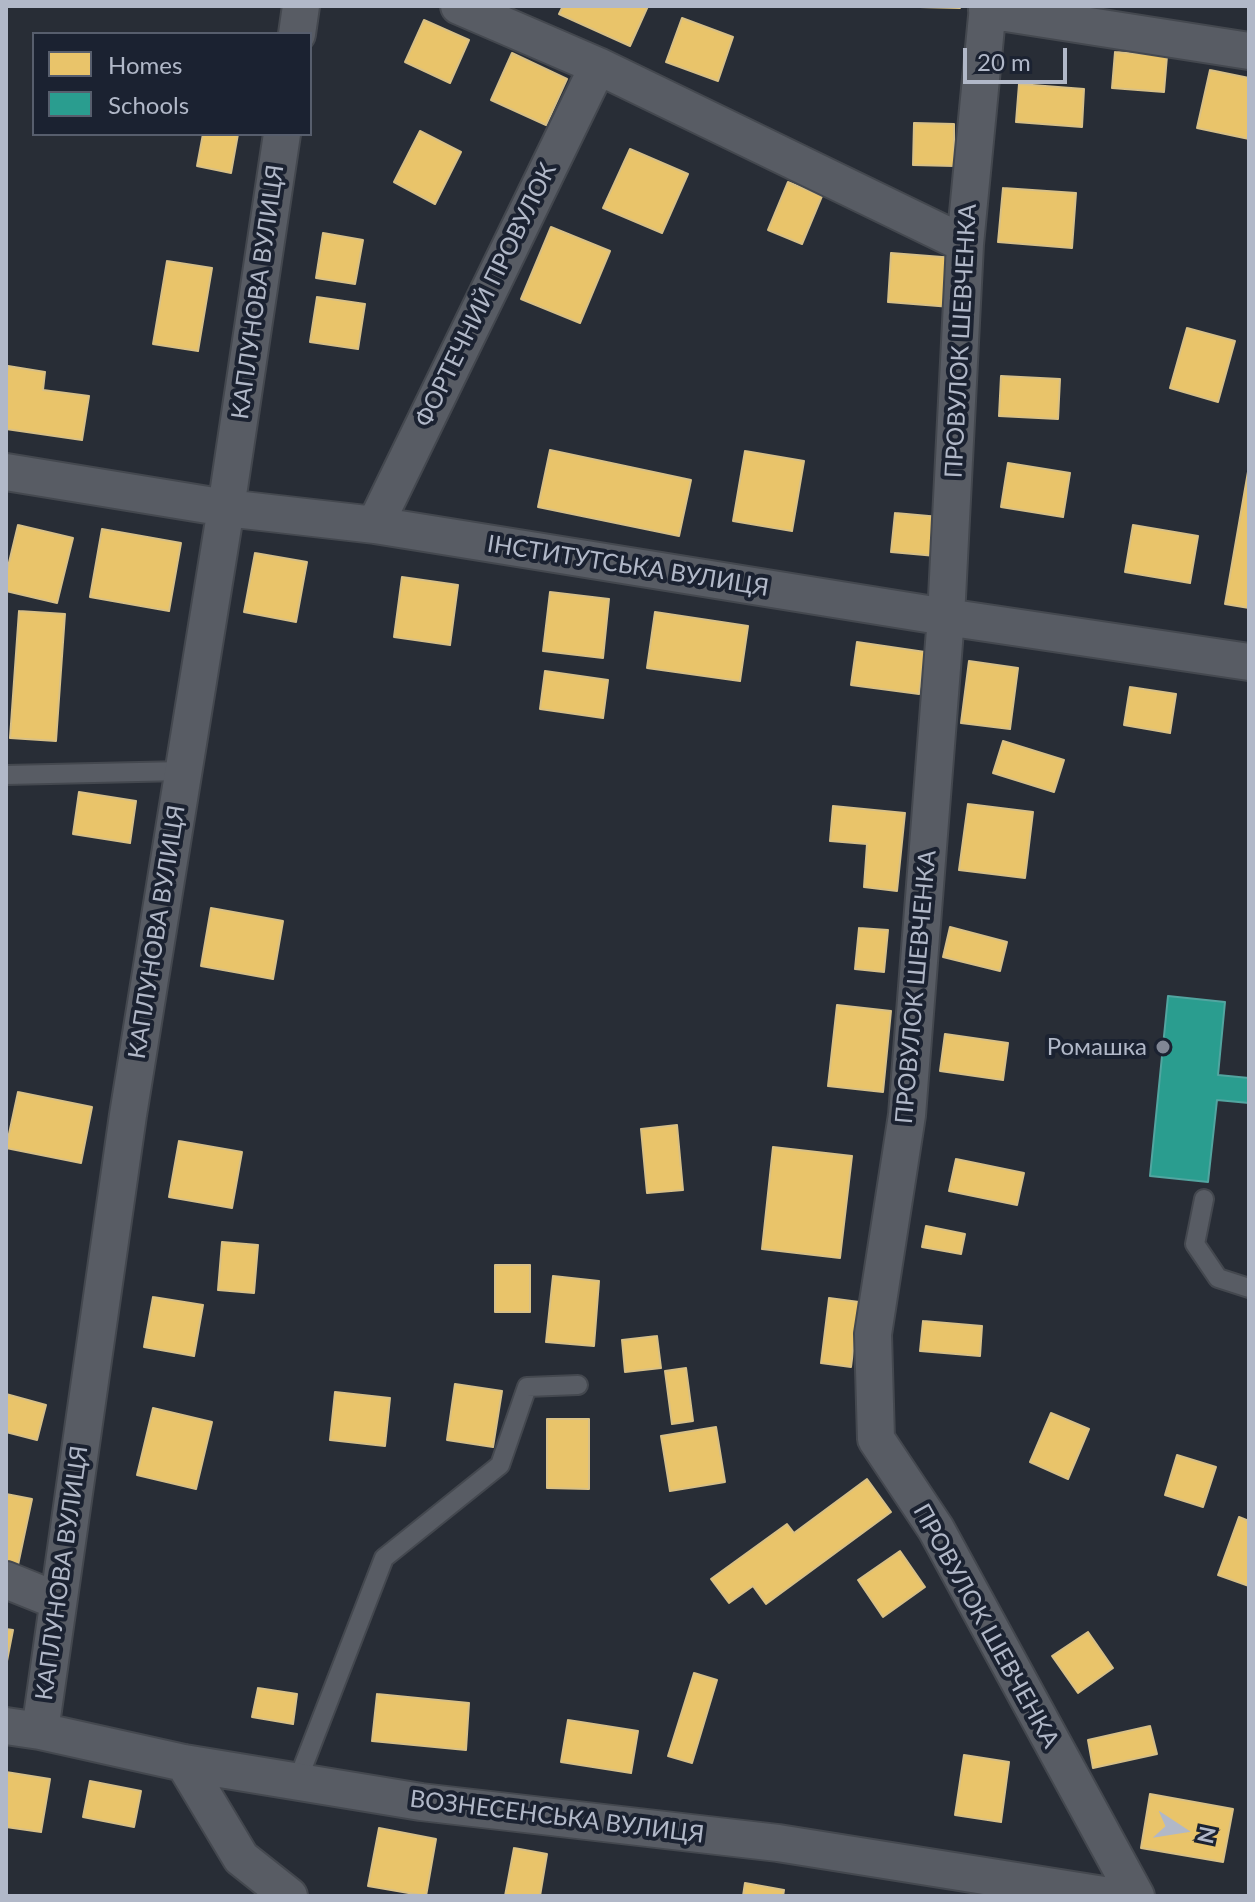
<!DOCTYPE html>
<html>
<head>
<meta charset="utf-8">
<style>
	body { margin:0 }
	#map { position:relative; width:1255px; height:1902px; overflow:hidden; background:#282d36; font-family:Lato,sans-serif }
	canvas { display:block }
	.frame { position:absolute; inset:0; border:8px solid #b1b8c8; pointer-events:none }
	.legend { position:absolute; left:32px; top:32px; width:280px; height:104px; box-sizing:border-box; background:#1b2231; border:2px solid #575e6d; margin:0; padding:10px 14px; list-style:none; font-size:24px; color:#b1b8c8 }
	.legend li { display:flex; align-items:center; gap:16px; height:40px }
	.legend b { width:40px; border:2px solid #575e6d }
	.north { position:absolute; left:1143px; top:1790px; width:80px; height:80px; -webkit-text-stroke:6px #1b2231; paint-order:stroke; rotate:102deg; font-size:22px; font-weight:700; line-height:32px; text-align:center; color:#b1b8c8 }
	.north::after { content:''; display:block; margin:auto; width:28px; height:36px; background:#b1b8c8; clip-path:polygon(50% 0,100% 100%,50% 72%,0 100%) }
	.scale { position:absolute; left:963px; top:48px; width:104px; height:36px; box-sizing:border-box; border:4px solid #b1b8c8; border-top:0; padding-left:10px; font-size:24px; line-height:28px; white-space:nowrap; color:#b1b8c8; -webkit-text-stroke:6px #1b2231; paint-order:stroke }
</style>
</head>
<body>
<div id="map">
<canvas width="1255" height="1902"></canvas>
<div class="frame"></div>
<ul class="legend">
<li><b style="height:22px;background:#e9c46a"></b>Homes</li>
<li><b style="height:22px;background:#2a9d8f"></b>Schools</li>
</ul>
<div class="north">N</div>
<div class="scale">20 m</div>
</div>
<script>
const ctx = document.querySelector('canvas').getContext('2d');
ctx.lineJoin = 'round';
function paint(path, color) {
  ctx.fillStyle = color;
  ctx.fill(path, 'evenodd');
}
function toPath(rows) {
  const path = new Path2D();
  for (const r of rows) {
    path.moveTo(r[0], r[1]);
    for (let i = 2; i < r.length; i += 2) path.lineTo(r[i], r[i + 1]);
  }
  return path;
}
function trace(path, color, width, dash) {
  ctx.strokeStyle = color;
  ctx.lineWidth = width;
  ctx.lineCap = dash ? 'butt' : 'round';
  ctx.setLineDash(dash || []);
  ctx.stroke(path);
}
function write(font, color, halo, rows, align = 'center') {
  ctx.font = font + ' Lato,sans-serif';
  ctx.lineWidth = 8;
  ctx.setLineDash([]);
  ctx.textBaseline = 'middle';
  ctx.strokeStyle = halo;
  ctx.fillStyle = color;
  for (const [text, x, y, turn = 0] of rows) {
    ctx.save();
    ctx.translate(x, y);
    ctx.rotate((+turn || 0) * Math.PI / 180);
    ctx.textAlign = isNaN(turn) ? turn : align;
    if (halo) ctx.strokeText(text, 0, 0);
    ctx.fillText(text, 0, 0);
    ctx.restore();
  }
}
const homes = toPath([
	[563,6,648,6,630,46,559,14,563,6],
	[920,6,960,6,960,8,920,7,920,6],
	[682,18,733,37,718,81,666,62,682,18],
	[424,20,469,40,450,83,405,62,424,20],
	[1115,52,1167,56,1164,92,1112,88,1115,52],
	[512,53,567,79,546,125,491,100,512,53],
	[1210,70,1249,78,1249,139,1197,128,1210,70],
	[1019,84,1084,89,1082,127,1016,122,1019,84],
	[914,123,954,124,954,166,913,165,914,123],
	[420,131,461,152,435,204,394,182,420,131],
	[203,134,238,134,231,173,197,166,203,134],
	[630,149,688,174,662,233,603,208,630,149],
	[788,182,822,196,802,244,768,230,788,182],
	[1003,188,1076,193,1072,248,998,242,1003,188],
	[551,227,610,251,580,323,521,299,551,227],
	[323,233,363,240,355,284,316,278,323,233],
	[891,253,955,258,951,307,888,302,891,253],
	[167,261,212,268,198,351,153,344,167,261],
	[317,297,365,304,358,349,310,342,317,297],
	[1187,328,1235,341,1218,402,1170,388,1187,328],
	[8,366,45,372,43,390,89,396,82,440,6,429,6,380,8,366],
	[1001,376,1060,379,1058,419,999,416,1001,376],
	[550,450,691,480,679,536,538,507,550,450],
	[745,451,804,461,792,531,733,521,745,451],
	[1008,463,1070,473,1063,517,1001,507,1008,463],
	[1249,466,1249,608,1225,604,1249,466],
	[895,513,940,517,936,556,891,552,895,513],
	[18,525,73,538,57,603,6,591,6,575,18,525],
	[1133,525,1198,536,1190,583,1125,572,1133,525],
	[102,529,181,543,169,611,90,597,102,529],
	[255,553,307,562,296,622,244,612,255,553],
	[402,577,458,585,450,645,394,637,402,577],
	[550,592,609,599,603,658,543,651,550,592],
	[19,611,65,614,56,741,10,738,19,611],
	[655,612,748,626,740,681,647,668,655,612],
	[857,642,925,652,919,694,851,685,857,642],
	[969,661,1018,668,1010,729,961,723,969,661],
	[545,671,608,680,603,718,540,709,545,671],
	[1130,687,1176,694,1170,733,1124,725,1130,687],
	[1003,741,1064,760,1054,792,993,773,1003,741],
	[79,792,136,801,130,843,73,834,79,792],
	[968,804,1033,812,1025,878,959,870,968,804],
	[833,806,905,813,897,891,864,887,867,844,830,841,833,806],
	[211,908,283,921,273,979,201,966,211,908],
	[950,927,1007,942,1000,971,943,957,950,927],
	[859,928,888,930,884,972,855,969,859,928],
	[837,1005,891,1011,883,1092,828,1086,837,1005],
	[945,1034,1008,1043,1003,1080,940,1071,945,1034],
	[18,1092,92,1107,81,1163,6,1148,18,1092],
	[677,1125,683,1190,647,1193,641,1129,677,1125],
	[179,1141,242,1152,232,1208,169,1197,179,1141],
	[773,1147,852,1156,840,1258,762,1249,773,1147],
	[956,1159,1024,1173,1017,1205,949,1191,956,1159],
	[926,1226,965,1234,961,1254,922,1247,926,1226],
	[222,1242,258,1245,254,1293,218,1290,222,1242],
	[495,1265,530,1265,530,1312,495,1312,495,1265],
	[553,1276,599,1281,594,1346,546,1342,553,1276],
	[153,1297,203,1305,194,1356,144,1347,153,1297],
	[829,1298,859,1302,851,1367,821,1363,829,1298],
	[923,1321,982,1326,980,1356,920,1351,923,1321],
	[657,1336,661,1368,625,1372,622,1340,657,1336],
	[686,1368,693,1421,672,1424,665,1371,686,1368],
	[455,1384,502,1391,493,1447,447,1440,455,1384],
	[335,1392,390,1398,385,1446,330,1440,335,1392],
	[6,1394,46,1405,37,1440,6,1432,6,1394],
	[153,1408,212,1422,196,1489,137,1475,153,1408],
	[1051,1413,1089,1429,1068,1479,1030,1462,1051,1413],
	[547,1419,589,1419,589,1489,547,1488,547,1419],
	[716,1427,725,1482,670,1491,661,1436,716,1427],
	[1177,1455,1216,1467,1203,1507,1165,1495,1177,1455],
	[867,1479,891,1512,766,1604,753,1586,729,1603,711,1579,787,1524,794,1533,867,1479],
	[6,1494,32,1499,18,1565,6,1562,6,1494],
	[1239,1517,1249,1521,1249,1586,1218,1575,1239,1517],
	[900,1551,925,1587,883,1617,858,1580,900,1551],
	[6,1629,13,1630,6,1666,6,1629],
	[1088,1632,1113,1668,1078,1693,1052,1656,1088,1632],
	[694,1673,717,1680,692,1763,668,1756,694,1673],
	[258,1688,297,1694,293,1724,252,1717,258,1688],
	[377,1694,469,1703,466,1750,372,1741,377,1694],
	[568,1720,638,1731,631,1773,561,1762,568,1720],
	[1150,1726,1157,1754,1093,1768,1088,1740,1150,1726],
	[964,1755,1009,1762,1001,1822,955,1815,964,1755],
	[6,1772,50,1779,41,1832,6,1827,6,1772],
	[90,1781,141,1791,134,1827,83,1817,90,1781],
	[1150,1794,1233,1809,1223,1862,1141,1848,1150,1794],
	[379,1828,436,1839,426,1896,368,1886,379,1828],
	[514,1848,547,1854,540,1896,505,1896,514,1848],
	[745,1883,784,1890,783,1896,743,1896,745,1883]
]);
paint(homes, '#e9c46a');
trace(homes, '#d8c086', 2);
const schools = toPath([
	[1168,996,1225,1002,1218,1075,1249,1078,1249,1103,1217,1100,1208,1182,1150,1176,1168,996]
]);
paint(schools, '#2a9d8f');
trace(schools, '#52a5a0', 2);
const service = toPath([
	[6,775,183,771],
	[1204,1199,1195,1244,1218,1278,1249,1288],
	[297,1782,384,1558,500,1465,527,1387,578,1385]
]);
const minor = toPath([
	[459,6,598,66,965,244],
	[988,6,965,244,946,617,907,1115,873,1334,876,1439,936,1529,1136,1896],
	[987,10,1249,51],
	[297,34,301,6],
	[6,472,226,508,375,525,946,617,1249,662],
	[375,525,598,66],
	[6,1580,58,1601],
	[6,1726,40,1731,184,1763,421,1802,778,1843,1110,1896],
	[40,1731,128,1115,226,508,282,134],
	[184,1763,241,1858,289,1896]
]);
trace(service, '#44484f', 22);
trace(minor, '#44484f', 40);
trace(service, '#585c64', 18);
trace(minor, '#585c64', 36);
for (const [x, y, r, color] of [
	[1163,1047,8,"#818795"]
]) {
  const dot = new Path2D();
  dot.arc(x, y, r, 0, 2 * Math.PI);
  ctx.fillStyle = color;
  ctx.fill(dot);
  trace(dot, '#1b2231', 3);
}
write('24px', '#b1b8c8', '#1b2231', [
	["КАПЛУНОВА ВУЛИЦЯ",258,292,-82],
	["ФОРТЕЧНИЙ ПРОВУЛОК",486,295,-64],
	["ПРОВУЛОК ШЕВЧЕНКА",961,341,-87],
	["ІНСТИТУТСЬКА ВУЛИЦЯ",628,566,9],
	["КАПЛУНОВА ВУЛИЦЯ",157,932,-81],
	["ПРОВУЛОК ШЕВЧЕНКА",916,987,-85],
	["КАПЛУНОВА ВУЛИЦЯ",62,1573,-82],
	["ПРОВУЛОК ШЕВЧЕНКА",986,1626,61],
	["ВОЗНЕСЕНСЬКА ВУЛИЦЯ",557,1817,7]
]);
write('24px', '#b1b8c8', '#1b2231', [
	["Ромашка",1147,1047]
], 'right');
</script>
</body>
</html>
